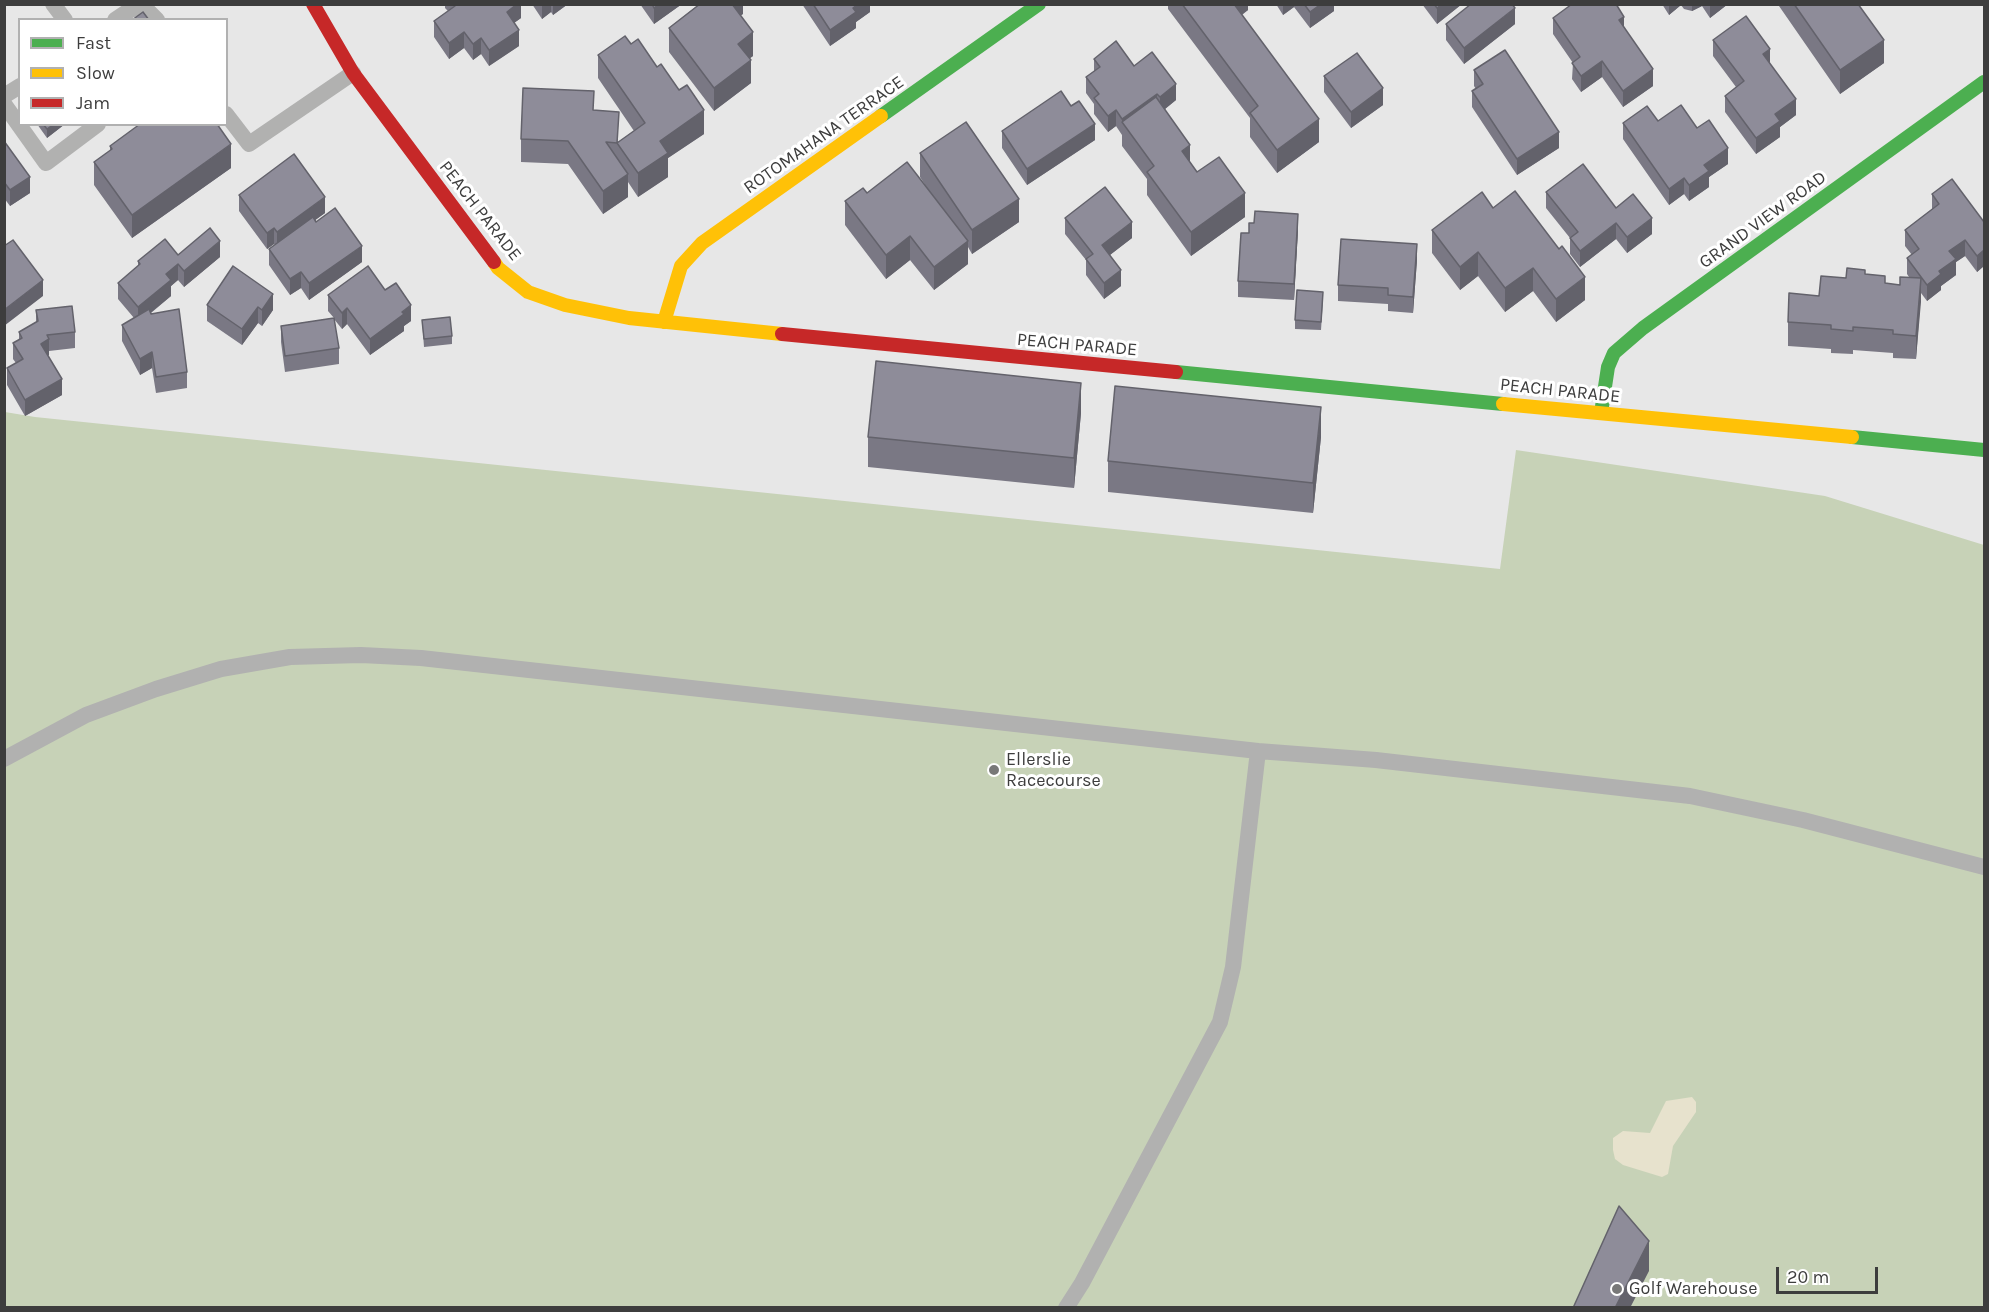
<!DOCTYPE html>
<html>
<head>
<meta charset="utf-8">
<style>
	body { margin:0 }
	#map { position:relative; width:1989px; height:1312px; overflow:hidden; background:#e7e7e7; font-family:Karla,sans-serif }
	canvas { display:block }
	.frame { position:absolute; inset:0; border:6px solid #3d3d3d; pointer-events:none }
	.legend { position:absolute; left:18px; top:18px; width:210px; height:108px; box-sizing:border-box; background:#fff; border:2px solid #b1b1b1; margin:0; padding:8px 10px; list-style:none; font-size:18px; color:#3d3d3d }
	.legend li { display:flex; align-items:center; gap:12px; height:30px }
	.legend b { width:30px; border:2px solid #b1b1b1 }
	.scale { position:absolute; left:1776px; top:1267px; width:102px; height:27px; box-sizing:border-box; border:3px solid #3d3d3d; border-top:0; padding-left:8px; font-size:18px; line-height:21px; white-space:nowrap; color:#3d3d3d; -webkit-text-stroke:4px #fff; paint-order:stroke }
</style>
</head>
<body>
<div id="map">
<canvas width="1989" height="1312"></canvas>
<div class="frame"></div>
<ul class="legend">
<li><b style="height:8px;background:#4caf50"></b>Fast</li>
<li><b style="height:8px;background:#ffc107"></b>Slow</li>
<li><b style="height:8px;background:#c62828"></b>Jam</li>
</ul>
<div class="scale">20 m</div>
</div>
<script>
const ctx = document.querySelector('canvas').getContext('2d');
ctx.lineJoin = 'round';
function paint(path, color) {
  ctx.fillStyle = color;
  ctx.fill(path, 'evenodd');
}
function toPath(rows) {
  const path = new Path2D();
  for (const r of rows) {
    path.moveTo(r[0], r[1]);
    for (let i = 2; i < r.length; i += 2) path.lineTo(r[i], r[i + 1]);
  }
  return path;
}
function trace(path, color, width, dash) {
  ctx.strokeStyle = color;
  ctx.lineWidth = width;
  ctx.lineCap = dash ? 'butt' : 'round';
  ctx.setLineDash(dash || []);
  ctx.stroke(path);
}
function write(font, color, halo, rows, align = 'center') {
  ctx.font = font + ' Karla,sans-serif';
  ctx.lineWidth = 6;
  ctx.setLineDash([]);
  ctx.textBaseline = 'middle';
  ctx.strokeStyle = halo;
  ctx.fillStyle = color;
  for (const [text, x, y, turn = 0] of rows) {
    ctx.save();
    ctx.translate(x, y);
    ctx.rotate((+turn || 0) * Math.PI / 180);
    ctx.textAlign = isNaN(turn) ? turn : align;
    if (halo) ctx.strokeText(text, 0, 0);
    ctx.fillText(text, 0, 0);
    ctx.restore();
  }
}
paint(toPath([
	[5,412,35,417,1500,569,1516,450,1825,496,1984,545,1984,1307,5,1307]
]), '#c7d2b7');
paint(toPath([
	[1692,1097,1696,1102,1696,1112,1673,1146,1668,1174,1662,1177,1623,1165,1615,1159,1613,1150,1613,1138,1623,1131,1650,1133,1666,1101]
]), '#e7e2cd');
trace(toPath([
	[53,4,65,20],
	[115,20,130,10,143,6,157,20],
	[4,96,20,86],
	[4,104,46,163,98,124],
	[226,114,249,144,353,73],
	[4,759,86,715,156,689,221,669,290,657,361,655,421,658,1258,751,1376,760,1690,796,1803,820,1984,867],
	[1066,1308,1082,1283,1220,1022,1233,967,1258,751]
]), '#b1b1b0', 16);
trace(toPath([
	[881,116,1039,4],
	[1176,372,1503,404],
	[1601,413,1608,367,1614,353,1643,328,1984,82],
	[1852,437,1984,450]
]), '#4caf50', 14);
trace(toPath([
	[494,262,498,268,528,292,565,305,629,318,782,334],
	[664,322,681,266,702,243,881,116],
	[1503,404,1852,437]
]), '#ffc107', 14);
trace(toPath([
	[313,4,353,73,494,262],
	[782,334,1176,372]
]), '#c62828', 14);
paint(toPath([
	[445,4,521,4,521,18,514,23,519,46,489,66,481,54,473,60,464,48,449,59,434,37,434,21,448,11,445,8],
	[532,4,568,4,553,15,551,12,542,19],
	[640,4,682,4,654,24],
	[699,4,743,4,743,14,740,15,753,56,750,58,751,83,714,111,669,52,669,28],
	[802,4,870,4,870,12,856,22,856,28,830,46],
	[1168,4,1248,4,1248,10,1242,15,1319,142,1277,173,1250,137,1250,118,1168,9],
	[1276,4,1334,4,1334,11,1310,28,1294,7,1283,15],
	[1422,4,1462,4,1437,24],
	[1662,4,1728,4,1710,18,1702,6,1692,11,1684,9,1681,5,1669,15],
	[1779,4,1858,4,1884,63,1840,94,1779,6],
	[1553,18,1624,28,1653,86,1623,107,1602,77,1581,92,1572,79,1573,63,1553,34],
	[1446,24,1515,24,1464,64,1446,40],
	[1713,40,1770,64,1796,115,1780,127,1780,137,1756,154,1725,112,1725,96,1736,87,1713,56],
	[631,44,657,67,704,134,668,158,668,177,638,197,628,182,628,197,603,214,568,164,521,162,521,139,594,110,618,142,634,131,598,78,598,55],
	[1094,59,1134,66,1176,100,1165,109,1190,162,1197,172,1245,217,1191,256,1147,195,1147,179,1122,146,1122,135,1116,126,1108,132,1094,114,1094,104,1086,93,1086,77,1094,71],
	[1474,70,1559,148,1517,175,1472,107,1472,91,1476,89,1474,86],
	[1324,76,1383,105,1351,128,1324,92],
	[1658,121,1697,128,1728,164,1709,177,1709,187,1689,201,1684,194,1669,205,1623,139,1623,123],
	[37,124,65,124,47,138],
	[1002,131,1095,140,1027,185,1002,148],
	[4,141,30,193,10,206,4,198],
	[110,146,231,168,132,238,94,185,94,162,110,151],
	[920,153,1019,222,972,254,968,247,968,264,934,290,910,260,886,279,845,225,845,201,867,193,929,191,920,177],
	[1546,192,1616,208,1652,234,1627,253,1616,239,1580,267,1570,254,1570,238,1546,208],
	[1932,194,1984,222,1984,266,1977,272,1965,256,1956,262,1956,275,1941,286,1941,290,1927,301,1921,293,1916,359,1893,358,1893,353,1853,350,1853,354,1831,353,1831,349,1788,346,1788,322,1819,296,1846,278,1865,274,1885,283,1900,285,1909,277,1907,274,1907,258,1912,255,1905,246,1905,230,1932,209],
	[239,195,325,213,315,220,362,262,309,300,301,288,290,295,269,265,269,249,275,245,274,244,267,249,239,211],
	[1493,208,1585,300,1556,322,1533,291,1505,312,1478,276,1460,290,1432,253,1432,230],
	[1065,218,1132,238,1110,255,1121,286,1104,299,1086,275,1086,260,1065,234],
	[1298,230,1294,300,1238,297,1238,281,1249,233],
	[178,255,220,257,184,287,178,280,171,286,171,296,151,313,187,372,187,388,156,393,152,368,140,375,122,341,122,325,134,318,118,299,118,283,138,266,138,261],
	[1417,260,1413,313,1388,311,1388,304,1338,301,1338,285],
	[233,266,273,310,262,326,258,323,242,345,207,321,207,305],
	[385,290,411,321,404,326,404,331,370,355,347,324,342,329,334,319,339,348,339,364,285,372,281,342,281,326,334,318,328,311,328,295],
	[1323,300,1321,330,1295,329,1295,320],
	[36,310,75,332,75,348,49,351,48,356,62,395,25,416,7,385,7,368,16,363,13,359,13,343,19,340,19,332,36,322],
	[422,320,452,336,452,344,424,347],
	[1081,413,1074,488,868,467,868,437],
	[1321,437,1313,513,1108,492,1108,461]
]), '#7a7884');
paint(toPath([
	[517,4,521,4,521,18,507,28,507,12],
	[542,4,551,4,551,12,542,19],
	[553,4,568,4,553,15],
	[659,4,682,4,654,24,654,8],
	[729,4,743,4,743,14,729,24],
	[858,4,870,4,870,12,856,22,856,28,830,46,830,30],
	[1230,4,1248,4,1248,10,1230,23],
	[1283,4,1294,4,1294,7,1283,15],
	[1321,4,1334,4,1334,11,1310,28,1310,12],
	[1442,4,1462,4,1437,24,1437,8],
	[1669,4,1681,4,1681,5,1669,15],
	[1692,4,1702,4,1702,6,1692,11],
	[1710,4,1728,4,1710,18],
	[1515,8,1515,24,1464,64,1464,48],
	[1624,17,1624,33,1619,20],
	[519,30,519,46,489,66,489,50],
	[464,32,464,48,449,59,449,43],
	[753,32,753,56,738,67,738,44],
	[481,38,481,54,473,60,473,44],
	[1884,40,1884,63,1840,94,1840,70],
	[1770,49,1770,65,1763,54],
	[751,60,751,83,714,111,714,88],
	[1602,61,1602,77,1581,92,1581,76],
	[1653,69,1653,86,1623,107,1623,91],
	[1176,84,1176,100,1160,113,1160,97],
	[1383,88,1383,105,1351,128,1351,112],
	[1157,94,1157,110,1122,122,1122,119],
	[1796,99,1796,115,1780,127,1780,137,1756,154,1756,138,1775,114],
	[704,110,704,134,668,158,668,177,638,197,638,173,660,141],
	[1116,110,1116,126,1108,132,1108,116],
	[1319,119,1319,142,1277,173,1277,150],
	[54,124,65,124,47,138,47,129],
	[1095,124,1095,140,1027,185,1027,169],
	[1559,132,1559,148,1517,175,1517,159],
	[231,144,231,168,132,238,132,215],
	[1190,145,1190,168,1182,151],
	[1728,148,1728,164,1709,177,1709,187,1689,201,1689,185,1704,165],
	[628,174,628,197,603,214,603,191],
	[30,177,30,193,10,206,10,190],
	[1684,178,1684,194,1669,205,1669,189],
	[1245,193,1245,217,1191,256,1191,232],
	[325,197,325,213,277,248,277,232],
	[1019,199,1019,222,972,254,972,230],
	[1298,214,1298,230,1294,300,1294,284],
	[1652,218,1652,234,1627,253,1627,237],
	[1132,222,1132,238,1102,261,1102,245],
	[1616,223,1616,239,1580,267,1580,251],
	[274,228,274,244,267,249,267,233],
	[910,236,910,260,886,279,886,255],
	[1965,240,1965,256,1956,262,1956,275,1941,286,1941,290,1927,301,1927,285,1939,271,1949,251],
	[220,241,220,257,184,287,184,271],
	[968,241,968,264,934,290,934,267],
	[1417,244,1417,260,1413,313,1413,297],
	[362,246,362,262,309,300,309,283],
	[1984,250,1984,266,1977,272,1977,256],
	[1478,252,1478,276,1460,290,1460,267],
	[178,264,178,280,171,286,171,296,138,323,138,307,166,274],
	[1533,268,1533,291,1505,312,1505,288],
	[1121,270,1121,286,1104,299,1104,283],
	[301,272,301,288,290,295,290,279],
	[1585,277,1585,300,1556,322,1556,299],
	[1921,278,1921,302,1916,359,1916,336],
	[43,280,43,296,4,326,4,310],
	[273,294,273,310,262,326,262,310],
	[411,305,411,321,404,326,404,331,370,355,370,339,402,312],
	[258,307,258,323,242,345,242,329],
	[347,308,347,324,342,329,342,313],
	[49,339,49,355,41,360,41,344],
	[152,352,152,368,140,375,140,359],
	[62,379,62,395,25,416,25,400],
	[1081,383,1081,413,1074,488,1074,458],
	[1321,407,1321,437,1313,513,1313,483],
	[1649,1241,1649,1271,1630,1308,1615,1308]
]), '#63626b');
const building = toPath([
	[454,4,517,4,507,12,519,30,489,50,481,38,473,44,464,32,449,43,434,21,455,6,454,4],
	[652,4,659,4,654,8,652,4],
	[700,4,732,4,753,32,738,44,751,60,714,88,669,28,700,4],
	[813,4,858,4,853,8,856,12,830,30,813,4],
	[1182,4,1234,4,1319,119,1277,150,1250,113,1258,106,1182,4],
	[1304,4,1321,4,1310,12,1304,4],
	[1434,4,1442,4,1437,8,1434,4],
	[1471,4,1512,4,1515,8,1464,48,1446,24,1471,4],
	[1572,4,1616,4,1624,17,1619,20,1653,69,1623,91,1602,61,1581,76,1572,63,1580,57,1553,18,1572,4],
	[1794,4,1858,4,1884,40,1840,70,1794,4],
	[143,12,149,20,132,20,143,12],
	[1746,16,1770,49,1763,54,1796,99,1775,114,1780,121,1756,138,1725,96,1744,81,1713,40,1746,16],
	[625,36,631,44,638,39,657,67,661,64,679,90,687,85,704,110,660,141,668,153,638,173,617,143,645,123,598,55,625,36],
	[1116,41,1134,66,1152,52,1176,84,1160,97,1157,94,1122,119,1116,110,1108,116,1094,98,1099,94,1086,77,1100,67,1094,59,1116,41],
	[1505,50,1559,132,1517,159,1472,91,1483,84,1474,70,1505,50],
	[1357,53,1383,88,1351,112,1324,76,1357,53],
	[523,88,594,91,593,110,619,112,617,143,606,142,628,174,603,191,568,141,521,139,523,88],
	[1061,91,1071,106,1079,101,1095,124,1027,169,1002,131,1061,91],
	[1156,97,1190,145,1182,151,1197,172,1219,157,1245,193,1191,232,1147,172,1154,166,1122,122,1156,97],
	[1681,105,1697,128,1709,120,1728,148,1704,165,1709,171,1689,185,1684,178,1669,189,1623,123,1647,106,1658,121,1681,105],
	[966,122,1019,199,972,230,920,153,966,122],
	[43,124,54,124,47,129,43,124],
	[140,124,217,124,231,144,132,215,94,162,112,149,110,146,140,124],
	[4,141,30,177,10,190,4,182,4,141],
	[294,154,325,197,277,232,274,228,267,233,239,195,294,154],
	[907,162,968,241,934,267,910,236,886,255,845,201,863,188,867,193,907,162],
	[1583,164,1616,208,1633,194,1652,218,1627,237,1616,223,1580,251,1570,238,1578,232,1546,192,1583,164],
	[1952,179,1984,222,1984,250,1977,256,1965,240,1949,251,1956,259,1939,271,1941,274,1927,285,1907,258,1919,249,1905,230,1939,204,1932,194,1952,179],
	[1105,187,1132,222,1102,245,1121,270,1104,283,1086,259,1093,254,1065,218,1105,187],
	[1515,191,1559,249,1562,246,1585,277,1556,299,1533,268,1505,288,1478,252,1460,267,1432,230,1482,192,1493,208,1515,191],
	[335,208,362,246,309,283,301,272,290,279,269,249,313,217,316,222,335,208],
	[1255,211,1298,214,1294,284,1238,281,1241,233,1249,233,1249,223,1254,223,1255,211],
	[210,228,220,241,184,271,178,264,166,274,171,280,138,307,118,283,140,264,138,261,165,239,178,255,210,228],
	[1341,239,1417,244,1413,297,1388,295,1388,288,1338,285,1341,239],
	[13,240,43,280,4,310,4,246,13,240],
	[233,266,273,294,262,310,258,307,242,329,207,305,233,266],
	[368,266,385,290,396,283,411,305,402,312,404,314,370,339,347,308,342,313,328,295,368,266],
	[1847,268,1865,270,1865,274,1885,276,1885,283,1900,285,1900,277,1921,278,1916,336,1893,334,1893,330,1853,327,1853,331,1831,329,1831,325,1788,322,1789,293,1819,296,1821,276,1846,278,1847,268],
	[1297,290,1323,292,1321,322,1295,320,1297,290],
	[72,306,75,332,47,335,49,339,41,344,62,379,25,400,7,368,23,359,13,343,22,338,19,332,38,321,36,310,72,306],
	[149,309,151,314,179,309,187,372,156,377,152,352,140,359,122,325,149,309],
	[450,317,452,336,424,339,422,320,450,317],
	[334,318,339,348,285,356,281,326,334,318],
	[876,361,1081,383,1074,458,868,437,876,361],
	[1115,386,1321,407,1313,483,1108,461,1115,386],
	[1619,1206,1649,1241,1615,1308,1573,1308,1619,1206]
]);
paint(building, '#8e8c99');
trace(building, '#63626b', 1.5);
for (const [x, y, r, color] of [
	[994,770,6,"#787878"],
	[1617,1289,6,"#787878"]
]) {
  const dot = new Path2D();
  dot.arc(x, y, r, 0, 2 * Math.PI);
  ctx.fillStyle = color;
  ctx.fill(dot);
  trace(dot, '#fff', 2);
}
write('18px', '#3d3d3d', '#fff', [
	["ROTOMAHANA TERRACE",824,135,-35],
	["PEACH PARADE",480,211,52],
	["GRAND VIEW ROAD",1763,220,-36],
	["PEACH PARADE",1077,345,5],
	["PEACH PARADE",1560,391,6]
]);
write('18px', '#3d3d3d', '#fff', [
	["Ellerslie",1006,760],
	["Racecourse",1006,781],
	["Golf Warehouse",1629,1289]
], 'left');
</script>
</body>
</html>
